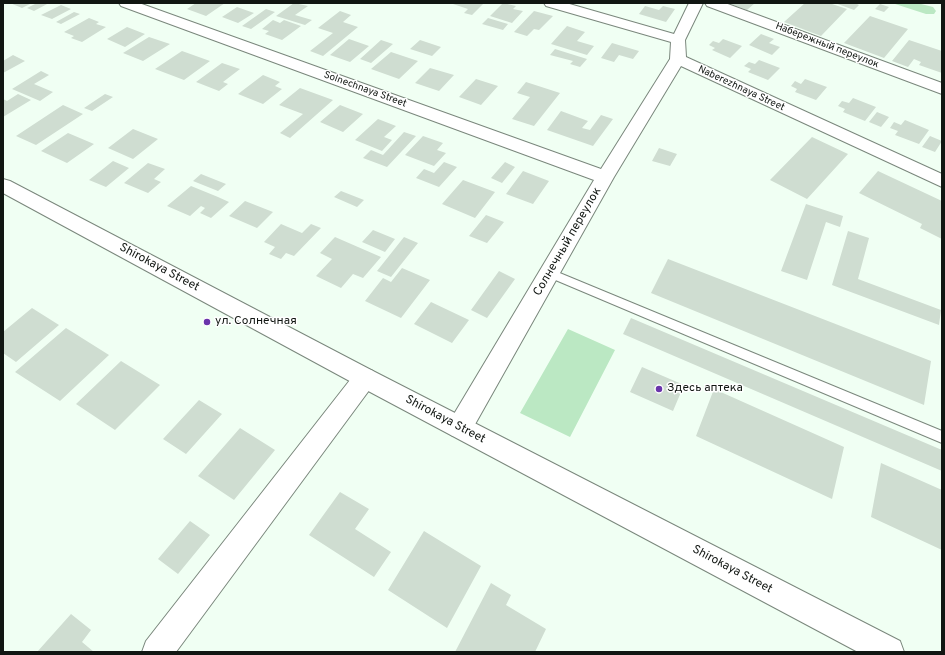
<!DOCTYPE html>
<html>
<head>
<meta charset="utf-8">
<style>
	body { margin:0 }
	#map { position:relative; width:945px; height:655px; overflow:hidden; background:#f0fff3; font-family:Overpass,sans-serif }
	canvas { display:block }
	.frame { position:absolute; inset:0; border:4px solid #111612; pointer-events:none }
</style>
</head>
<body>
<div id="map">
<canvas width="945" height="655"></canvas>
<div class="frame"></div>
</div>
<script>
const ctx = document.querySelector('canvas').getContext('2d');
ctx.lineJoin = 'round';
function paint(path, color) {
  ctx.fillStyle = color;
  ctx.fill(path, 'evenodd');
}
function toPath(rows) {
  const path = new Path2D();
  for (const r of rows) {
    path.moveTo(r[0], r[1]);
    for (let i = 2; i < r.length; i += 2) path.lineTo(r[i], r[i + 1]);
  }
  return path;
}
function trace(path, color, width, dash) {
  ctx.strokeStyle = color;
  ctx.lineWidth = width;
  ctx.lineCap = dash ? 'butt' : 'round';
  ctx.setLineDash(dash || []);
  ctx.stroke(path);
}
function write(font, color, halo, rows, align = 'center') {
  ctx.font = font + ' Overpass,sans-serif';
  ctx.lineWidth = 3;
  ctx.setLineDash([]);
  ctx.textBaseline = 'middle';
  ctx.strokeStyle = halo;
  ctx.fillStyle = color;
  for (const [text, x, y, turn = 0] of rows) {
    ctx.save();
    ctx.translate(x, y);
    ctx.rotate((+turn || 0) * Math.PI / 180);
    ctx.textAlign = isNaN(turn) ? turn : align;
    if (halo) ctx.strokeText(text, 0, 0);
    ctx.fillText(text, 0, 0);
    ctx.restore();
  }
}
paint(toPath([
	[892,3,917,3,933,7,936,11,934,14,926,14],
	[568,329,615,350,570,437,520,413]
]), '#bbe8c3');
paint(toPath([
	[10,3,32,3,22,8],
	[37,3,49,3,34,11,27,8],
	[196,3,225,3,206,16,187,9],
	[294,3,308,6,295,15,312,20,305,25,276,16],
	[450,3,484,3,472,15,464,13,468,9],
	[503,3,516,6,513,9,523,11,512,23,490,16],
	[728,3,755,3,747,10],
	[805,3,829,3,847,9,821,36,784,22],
	[835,3,855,3,859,5,854,10],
	[880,4,889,7,884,12,875,9],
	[61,5,71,9,52,19,41,15],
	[645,6,659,10,663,6,675,9,666,22,639,14],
	[237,7,254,13,238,23,222,17],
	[266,9,275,12,251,29,242,26],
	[340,11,351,15,343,22,358,27,323,56,310,51,333,33,318,28],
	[534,11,553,16,539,30,534,29,527,36,514,32],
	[74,12,80,14,61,24,56,22],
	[870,16,908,29,884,58,844,43],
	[89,18,99,22,96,24,106,27,82,42,71,38,74,36,64,32],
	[488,18,508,24,503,30,482,24],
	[273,20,280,23,284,20,301,26,282,40,265,34,269,31,262,29],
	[567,26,585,32,577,41,594,46,587,55,551,44],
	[127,27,145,34,125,47,107,39],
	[761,34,774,39,769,43,780,47,772,55,749,45],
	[149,37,170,44,143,61,123,53],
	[349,39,369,46,350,62,330,55],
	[723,39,742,46,730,58,712,50,715,48,709,45,713,41,719,43],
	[381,40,393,44,371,63,360,59],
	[420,40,441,47,432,56,410,49],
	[909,40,942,51,942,73,919,65,921,62,914,59,908,67,892,61],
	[612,43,639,51,633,59,619,55,614,62,601,58],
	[555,49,587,59,580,67,570,64,573,61,550,55],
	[182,51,210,61,184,80,155,69],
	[391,52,418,61,399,79,371,69],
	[13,55,25,61,3,73,3,61],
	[759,60,780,68,768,80,748,72,751,69,744,66,749,62,755,64],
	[222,63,240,69,223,82,228,84,219,91,196,82],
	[430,68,454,75,439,91,415,83],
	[41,71,49,75,34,84,53,92,40,101,12,89],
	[263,75,280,82,275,86,282,89,263,104,238,94],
	[476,79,498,86,481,105,459,97],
	[805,79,827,87,816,100,795,92,797,89,791,86,795,81,801,84],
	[526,82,560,93,534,126,512,119,530,97,517,93],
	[300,88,333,100,290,138,280,133,303,114,279,105],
	[18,94,31,100,3,117,3,99,7,101],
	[105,94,113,97,92,111,84,108],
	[853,98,876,107,865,121,843,112,845,109,838,106,842,101,849,103],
	[63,105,83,114,36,145,16,136],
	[340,105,363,114,343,132,320,122],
	[561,111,588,121,582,128,590,130,601,115,613,119,593,146,547,130],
	[877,112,889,117,881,127,869,122],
	[378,119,396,126,384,137,392,140,382,151,355,140],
	[905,120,929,130,919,144,895,135,898,131,890,128,894,122,901,125],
	[133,129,158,139,133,159,108,148],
	[404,132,416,136,387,167,363,158,371,150,383,155],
	[68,133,94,144,67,163,41,151],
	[423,136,443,143,437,150,446,153,434,166,405,155],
	[930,136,942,141,935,152,922,147],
	[812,137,848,154,807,199,770,180],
	[659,148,677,154,670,166,652,161],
	[113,161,129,168,106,187,89,180],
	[444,162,457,167,439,187,416,178,424,169,434,173],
	[505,162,515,167,502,183,491,178],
	[148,163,165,169,154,179,161,182,148,193,124,183],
	[523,171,549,181,533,204,506,194],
	[878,171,942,201,942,239,920,228,922,224,859,193],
	[201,174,226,184,218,191,193,181],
	[463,180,495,192,475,218,442,204],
	[191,186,218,197,229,202,211,218,200,213,205,208,201,206,190,216,167,206],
	[341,191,364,200,357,207,334,197],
	[245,201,273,212,257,228,229,216],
	[806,204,843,216,840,227,826,222,807,280,781,271],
	[486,215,504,222,487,243,469,236],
	[281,224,302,233,311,224,321,228,294,256,286,253,281,259,269,254,275,247,264,242],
	[373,230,395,239,385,252,362,242],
	[848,231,869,238,858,279,941,310,939,325,832,285],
	[335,237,381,257,363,278,353,274,341,288,316,276,332,259,320,253],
	[404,237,418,243,391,277,377,271],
	[668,259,931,361,924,405,651,293],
	[402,268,430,280,401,318,365,301,383,278,391,282],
	[499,271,515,279,487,318,471,310],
	[431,302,469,320,452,343,414,324],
	[32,308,59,325,16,362,3,353,3,332],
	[631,318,942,450,942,471,623,334],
	[66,328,109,355,60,401,15,372],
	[121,361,160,385,115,430,76,404],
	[642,367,684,385,673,411,630,392],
	[714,389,844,447,832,499,696,436],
	[199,400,222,414,186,454,163,439],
	[240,428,275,450,234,500,198,476],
	[881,463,942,490,942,550,871,517],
	[340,492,369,509,355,529,391,552,374,577,309,535],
	[190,521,210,535,178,574,158,559],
	[424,531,481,566,447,628,388,590],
	[491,583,511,595,506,605,546,629,535,652,455,652],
	[71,614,91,630,82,642,94,652,37,652]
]), '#cfddd1');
const service = toPath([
	[550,269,942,431,942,443,546,276,545,273,546,270,550,269]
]);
const minor = toPath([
	[119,3,139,3,601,169,670,59,671,42,546,6,544,3,566,3,674,34,689,3,703,3,685,40,686,57,942,174,942,187,681,66,614,177,469,435,460,438,451,435,448,427,451,419,594,180,121,6,119,3],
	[705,3,725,3,942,83,942,94,707,6,705,3],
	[365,368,373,371,377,378,373,385,176,652,142,652,146,641,357,371,365,368]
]);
const tertiary = toPath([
	[3,179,10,181,373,371,900,641,904,652,858,652,357,385,3,193,3,179]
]);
trace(service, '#7a877c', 2);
trace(minor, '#7a877c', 2);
trace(tertiary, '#7a877c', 2);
paint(service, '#fff');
paint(minor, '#fff');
paint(tertiary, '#fff');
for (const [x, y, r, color] of [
	[207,322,4,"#6a34ab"],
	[659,389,4,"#6a34ab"]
]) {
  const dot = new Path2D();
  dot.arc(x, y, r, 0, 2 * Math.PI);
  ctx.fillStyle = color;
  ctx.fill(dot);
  trace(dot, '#fff', 1.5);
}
write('10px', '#111612', '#fff', [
	["Набережный переулок",827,46,21],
	["Naberezhnaya Street",741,89,25],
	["Solnechnaya Street",365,90,20]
]);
write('12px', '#111612', '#fff', [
	["Солнечный переулок",568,242,-60],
	["Shirokaya Street",159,268,28],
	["Shirokaya Street",445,420,28],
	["Shirokaya Street",732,570,28]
]);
write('12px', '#111612', '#fff', [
	["ул. Солнечная",215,322],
	["Здесь аптека",667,389]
], 'left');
</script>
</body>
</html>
